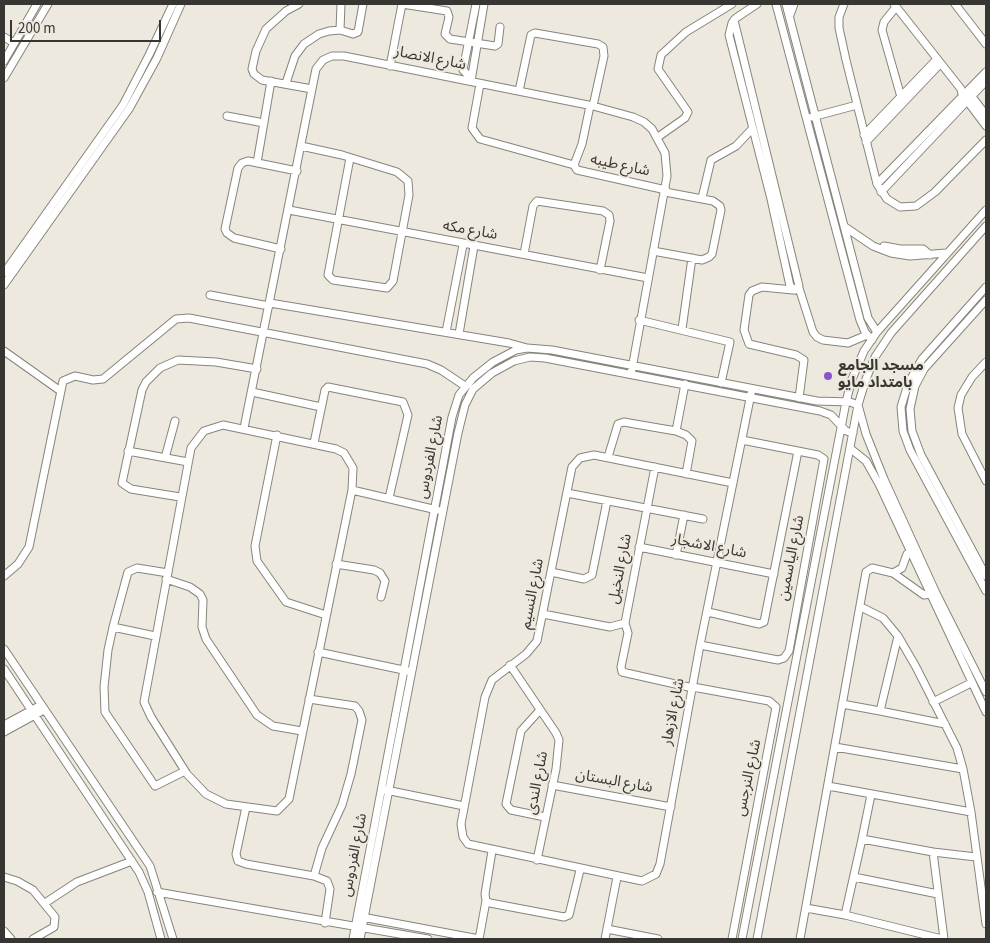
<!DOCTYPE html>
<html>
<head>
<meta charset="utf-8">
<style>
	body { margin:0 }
	#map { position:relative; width:990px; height:943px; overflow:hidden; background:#eee9de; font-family:"Source Sans 3",sans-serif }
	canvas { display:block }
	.frame { position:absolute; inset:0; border:5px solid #383632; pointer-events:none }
	.scale { position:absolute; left:10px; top:20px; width:151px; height:22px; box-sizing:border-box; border:2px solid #383632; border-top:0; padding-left:6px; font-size:15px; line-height:18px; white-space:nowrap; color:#383632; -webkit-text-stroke:4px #eee9de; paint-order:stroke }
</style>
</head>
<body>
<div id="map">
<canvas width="990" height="943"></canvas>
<div class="frame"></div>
<div class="scale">200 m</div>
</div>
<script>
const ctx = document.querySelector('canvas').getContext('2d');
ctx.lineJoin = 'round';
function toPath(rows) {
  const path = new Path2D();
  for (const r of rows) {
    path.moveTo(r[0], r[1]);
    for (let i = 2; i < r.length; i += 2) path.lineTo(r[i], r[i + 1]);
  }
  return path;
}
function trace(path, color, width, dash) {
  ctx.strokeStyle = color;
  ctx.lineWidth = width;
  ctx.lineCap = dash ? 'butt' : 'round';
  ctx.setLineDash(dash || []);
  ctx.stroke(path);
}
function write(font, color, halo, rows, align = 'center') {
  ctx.font = font + ' "Source Sans 3","Noto Sans Arabic",sans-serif';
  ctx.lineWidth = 4;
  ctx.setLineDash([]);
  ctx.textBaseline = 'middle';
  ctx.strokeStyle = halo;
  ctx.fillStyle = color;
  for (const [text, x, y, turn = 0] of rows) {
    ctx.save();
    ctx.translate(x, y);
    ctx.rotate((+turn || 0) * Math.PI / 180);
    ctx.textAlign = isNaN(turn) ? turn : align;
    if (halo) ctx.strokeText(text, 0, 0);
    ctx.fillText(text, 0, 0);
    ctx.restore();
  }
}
const minor = toPath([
	[299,4,286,11,266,29,256,51,252,69,254,74,262,80,312,89],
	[402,4,447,11,449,17,445,34,450,39,495,46,498,44,500,27],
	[776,4,860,320,865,332,872,340],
	[786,4,868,318,877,332],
	[844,4,839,17,839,28,846,60,877,184,887,199,900,207,916,206,935,192,986,140],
	[894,4,961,89,962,94,986,126],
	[955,4,986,44],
	[896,7,884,22,882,30,901,97],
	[790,15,794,4],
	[734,20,799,286,795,290,790,286,771,199,729,35,732,23,734,20,736,18,757,4],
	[340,30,341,4],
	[4,37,14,43],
	[4,61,37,4],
	[390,66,402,4],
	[4,78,48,4],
	[471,78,463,70,476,4],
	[287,80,295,56,304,44,319,34,329,31,340,30,353,34,358,32,363,4],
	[471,81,484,4],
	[480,84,472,128,480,139,574,165],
	[519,91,531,35,535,33,598,44,603,47,604,56,593,106],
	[970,94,986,115],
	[590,106,582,144,574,165,577,170,666,190],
	[227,116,264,123],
	[812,117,857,105],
	[864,135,936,60],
	[658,137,685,118,688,112,658,69,661,55,686,32,732,4],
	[866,142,940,64],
	[301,146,342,155,397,172,408,181,409,195,393,281,387,288,333,280,328,275,350,158],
	[257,163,271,81],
	[877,184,986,72],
	[881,192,986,81],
	[702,198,711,160,736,146,752,129],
	[289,210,648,278],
	[845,227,873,246,891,253,910,256,946,253],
	[884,246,900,249,923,249,930,255],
	[281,249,234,238,227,233,225,229,238,168,242,163,248,161,297,171],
	[653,251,702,260,709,257,712,254,721,210,720,206,713,201,665,192],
	[524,254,533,206,537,201,603,211,609,215,610,221,600,270],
	[4,273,123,105,149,55,173,4],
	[4,285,129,109,157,58,181,4],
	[986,287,922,359,908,384,901,407,903,431,910,450,986,591],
	[799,288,813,332,817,337,823,340,848,343,867,335],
	[793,290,762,287,752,291,749,295,744,330,749,344,796,355,804,360,799,398],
	[210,295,269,306],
	[986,300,924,369,915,386,910,409,912,431,921,455,986,576],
	[270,303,509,343,527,348],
	[639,320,730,342,721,383],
	[682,329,692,258],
	[446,332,463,245],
	[459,334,474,246],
	[4,351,59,390],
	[986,362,972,377,961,395,958,408,962,434,986,481],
	[252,392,321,407],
	[223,425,336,449,344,453,353,468,352,490,289,799,277,811,226,804,206,794,187,774,151,717,144,702,191,448,204,431,223,425],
	[244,428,316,69,323,60,332,56,344,56,593,106,633,117,644,122,652,129,665,153,667,176,631,374],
	[676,431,685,384],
	[277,435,255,546,257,561,286,602,326,615],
	[314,443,325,390,328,387,403,402,408,415,389,498],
	[851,449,866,461,879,484,986,712],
	[128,451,188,462],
	[608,457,618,424,624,422,635,424,676,431,686,435,692,441,686,474],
	[165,458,175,421],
	[733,483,594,455,580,458,572,467,537,641,526,654,492,680,485,697,461,824,463,837,468,844,642,881,656,874,660,864,700,645,752,389],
	[352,490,437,510],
	[567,493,703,519],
	[180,497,131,489,122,483,142,390,146,382,160,368,178,360,216,362,257,369],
	[639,547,774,574],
	[676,555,684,515],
	[336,564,374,570,380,573,385,581,381,597],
	[551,572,584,579,592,575,607,501],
	[893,573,902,568,907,554,912,551],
	[4,576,18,564,29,547,63,381,75,376,93,380,103,379,176,319,189,318,427,364,441,370,465,386],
	[166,579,190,587,200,594,203,600,202,627,206,639,257,715,273,726,302,731],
	[861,607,883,618,898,636,916,667,957,748,963,769,971,812,986,924],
	[708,612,759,624,764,622,798,451],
	[543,614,610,627,625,623,655,467],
	[625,623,628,633,621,667,622,672,693,688],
	[113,627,128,572,137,568,168,573],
	[155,636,113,627,108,650,104,687,105,712,155,786,185,771],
	[898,636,880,711,945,724],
	[700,645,778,660,784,658,789,651,824,459,818,455,742,440],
	[4,649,150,866,173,939],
	[318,652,408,671],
	[510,665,556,733,559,740,556,769,537,860],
	[4,669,139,872,148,892,161,939],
	[693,687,769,701,776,707,732,939],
	[309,699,355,706,359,711,362,720,351,774,342,805,322,848,314,876],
	[933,702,971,683],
	[842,704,880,711],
	[540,710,521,731,506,804,511,810,545,817],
	[4,725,41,705],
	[4,732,44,710],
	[835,747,963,769],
	[552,785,671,807],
	[828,786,971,812],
	[386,790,464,806],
	[871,795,862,839,933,852],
	[246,807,236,854,238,861,246,864,314,876,327,881,330,889,325,923],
	[862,839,845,915,942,939],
	[492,851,485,894,486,901,490,903,564,917,569,915,580,870],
	[4,877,17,881,33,890,55,917,54,927,33,939],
	[854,877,938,894],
	[157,892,428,939],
	[45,903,77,882,132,861],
	[806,908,845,915],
	[362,917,479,939],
	[607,929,658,939],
	[4,931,11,939],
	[353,939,452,417,459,395,473,378,493,362,516,350,527,348,552,350,817,401,850,402,858,405,866,434,884,479,936,593,986,692],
	[360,939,458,433,465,405,473,389,492,373,514,361,530,357,545,358,820,411,831,415,846,431,853,433],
	[479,939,486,901],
	[605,939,617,877],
	[742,939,846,402,852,379,864,351,877,332,986,210],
	[757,939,858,405,866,379,875,357,891,333,986,226],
	[800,939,866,572,872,568,893,573,924,595,936,593],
	[944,939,933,852,976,857]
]);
trace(minor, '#88847a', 9);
trace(minor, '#fff', 7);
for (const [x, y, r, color] of [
	[828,376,5,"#8c54cc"]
]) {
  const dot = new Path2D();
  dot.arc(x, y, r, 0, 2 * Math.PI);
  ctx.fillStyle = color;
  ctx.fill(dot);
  trace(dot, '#eee9de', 2);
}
write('15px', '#383632', '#eee9de', [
	["شارع الانصار",430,59,11],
	["شارع طيبه",620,166,12],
	["شارع مكه",470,231,10],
	["شارع الفردوس",431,457,-79],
	["شارع الاشجار",709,547,11],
	["شارع الياسمين",792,558,-79],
	["شارع النخيل",621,569,-79],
	["شارع النسيم",533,594,-79],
	["شارع الازهار",674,712,-79],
	["شارع النرجس",749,778,-78],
	["شارع البستان",614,782,10],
	["شارع الندى",538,783,-79],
	["شارع الفردوس",355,855,-79]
]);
write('bold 15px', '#383632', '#eee9de', [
	["مسجد الجامع",838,367],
	["بامتداد مايو",838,384]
], 'left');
</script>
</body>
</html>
